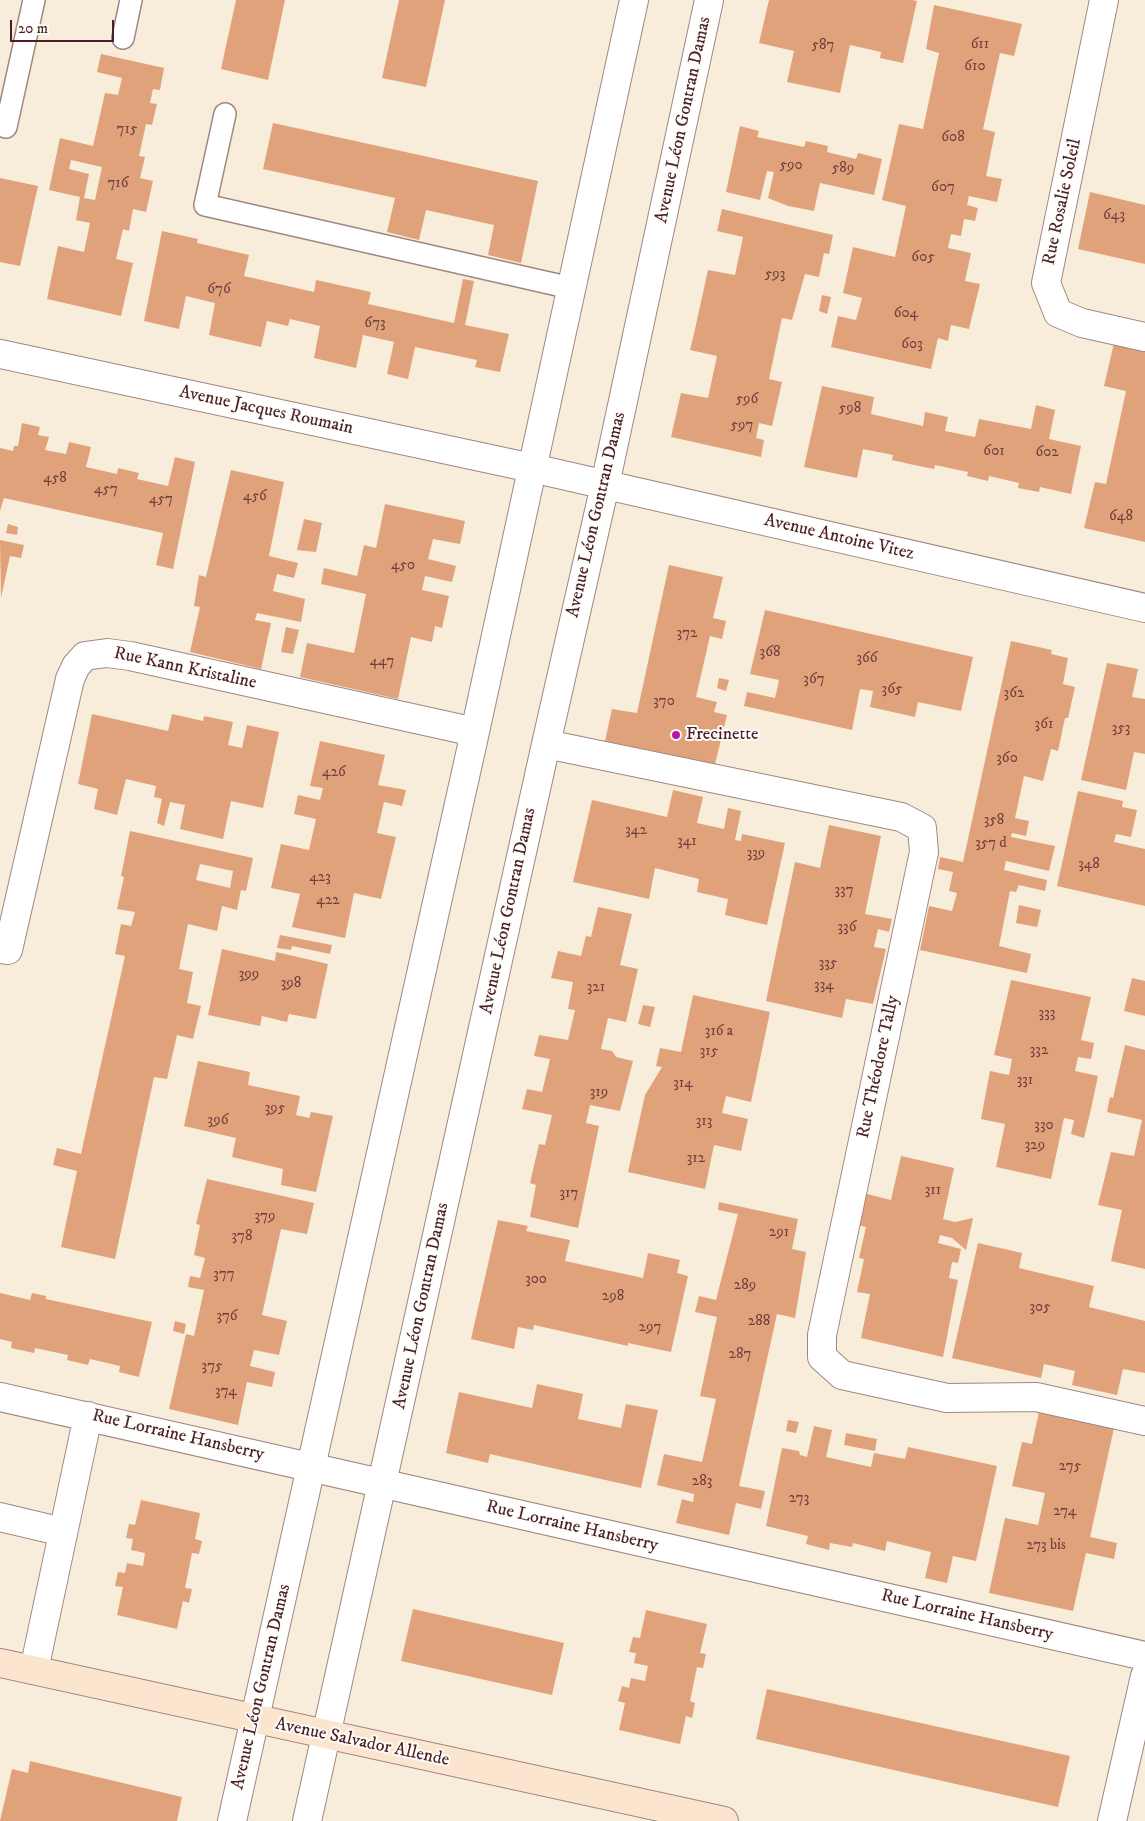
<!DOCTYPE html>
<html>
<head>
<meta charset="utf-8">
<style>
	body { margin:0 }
	#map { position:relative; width:1145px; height:1821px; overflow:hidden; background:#f8eddb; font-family:"IM FELL DW Pica",serif }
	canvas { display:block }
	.scale { position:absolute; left:10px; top:20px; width:104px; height:22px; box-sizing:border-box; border:2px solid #4a1f2b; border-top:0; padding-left:6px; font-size:15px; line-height:18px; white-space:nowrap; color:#4a1f2b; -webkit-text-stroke:4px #fdfcf7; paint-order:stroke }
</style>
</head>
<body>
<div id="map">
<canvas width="1145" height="1821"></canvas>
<div class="scale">20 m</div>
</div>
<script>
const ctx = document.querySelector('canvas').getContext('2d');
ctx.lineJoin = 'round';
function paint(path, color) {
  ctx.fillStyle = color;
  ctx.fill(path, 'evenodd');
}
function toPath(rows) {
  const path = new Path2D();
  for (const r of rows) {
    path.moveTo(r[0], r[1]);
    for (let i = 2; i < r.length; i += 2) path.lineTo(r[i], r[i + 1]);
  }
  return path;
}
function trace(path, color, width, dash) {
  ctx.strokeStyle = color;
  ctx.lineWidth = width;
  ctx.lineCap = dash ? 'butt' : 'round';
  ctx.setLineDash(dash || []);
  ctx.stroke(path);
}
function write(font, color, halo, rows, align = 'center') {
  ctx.font = font + ' "IM FELL DW Pica",serif';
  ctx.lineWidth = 4;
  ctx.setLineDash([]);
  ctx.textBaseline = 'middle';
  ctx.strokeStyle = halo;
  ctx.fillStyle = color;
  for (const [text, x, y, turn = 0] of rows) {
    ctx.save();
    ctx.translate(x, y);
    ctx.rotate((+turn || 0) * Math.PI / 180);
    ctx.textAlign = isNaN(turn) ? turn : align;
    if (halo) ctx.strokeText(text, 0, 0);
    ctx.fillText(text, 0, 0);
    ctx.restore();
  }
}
paint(toPath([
	[236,0,285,0,268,80,221,69],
	[399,0,445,0,426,87,382,78],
	[769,0,912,0,917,1,903,63,880,58,881,52,850,45,840,93,787,82,794,51,759,43],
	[934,5,1022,24,1014,56,1000,53,983,129,995,132,986,176,1002,179,997,202,969,196,967,205,978,208,975,221,964,219,961,236,951,234,948,248,971,253,965,281,980,284,969,329,951,325,948,341,938,338,931,369,831,347,838,316,856,320,862,298,843,293,853,247,895,257,906,206,882,200,899,124,923,129,939,53,926,49],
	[101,54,164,68,160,90,153,89,150,103,157,104,152,125,146,124,139,156,145,157,140,178,153,181,146,212,133,209,129,231,123,229,116,259,133,263,121,316,47,299,58,246,84,252,90,223,76,220,80,197,49,190,60,138,93,146,105,93,118,95,122,78,97,72],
	[71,160,102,167,95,200,84,198,89,174,69,169],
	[273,123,538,181,521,263,488,255,494,225,426,210,419,240,387,232,395,198,263,169],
	[740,126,759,131,757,137,804,147,806,141,828,146,827,152,856,159,858,153,882,159,874,195,820,183,814,211,788,206,768,198,774,172,767,171,760,200,726,192],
	[0,178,38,186,20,266,0,262],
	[1090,192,1145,205,1145,264,1078,249],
	[722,209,833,235,829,254,824,253,819,277,805,274,792,320,782,318,769,379,782,382,772,426,759,423,756,438,764,440,761,457,671,437,681,393,708,398,717,356,690,350,695,329,708,270,735,275,743,237,717,231],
	[162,231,198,239,197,243,249,255,244,276,314,292,316,280,371,292,368,304,454,323,463,279,474,281,465,325,509,334,500,372,475,367,477,360,415,347,408,379,387,374,394,342,363,335,356,368,314,358,320,326,290,319,288,326,267,321,261,347,209,335,215,303,186,296,179,329,144,321],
	[822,295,831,297,827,314,819,311],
	[1114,343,1145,350,1145,542,1084,528,1095,482,1106,484,1126,391,1104,386],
	[822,386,874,397,871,414,923,426,925,412,948,417,945,431,975,437,979,419,1031,429,1036,405,1055,410,1049,439,1081,446,1071,494,1040,487,1039,492,1018,488,1019,483,989,476,988,481,967,476,968,472,935,465,934,469,914,465,892,460,893,455,863,449,857,478,804,467],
	[22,423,40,427,38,435,49,437,45,450,66,454,69,442,91,447,86,467,117,474,118,468,139,473,137,479,168,486,175,457,195,462,173,569,156,565,163,533,4,498,0,511,0,448,13,451,14,446,18,446],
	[231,470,284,482,269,556,298,563,294,578,277,574,273,591,305,599,301,622,257,613,255,620,271,623,261,669,190,652,200,607,194,606,199,575,206,577],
	[385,504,465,521,460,544,433,539,428,559,456,566,452,582,425,576,422,590,449,596,442,628,435,626,432,642,411,637,398,699,300,677,307,643,354,653,366,594,321,584,324,568,357,576,364,545,376,548],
	[304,519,322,523,316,552,297,550],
	[8,524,18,527,17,535,6,533],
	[0,540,24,545,21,558,10,556,1,598],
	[669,565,723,577,713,618,726,621,722,639,710,636,696,697,717,702,714,712,727,715,715,764,605,741,612,709,637,713],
	[765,610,973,657,961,711,918,702,915,717,870,707,873,691,860,689,852,730,744,706,747,692,775,698,778,685,779,680,750,674],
	[286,627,299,630,293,654,281,652],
	[1011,641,1052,650,1051,654,1068,658,1063,684,1075,687,1068,718,1065,718,1058,751,1051,749,1043,781,1024,776,1015,818,1029,821,1026,836,1012,833,1011,837,1055,846,1049,871,1006,861,1004,870,1047,880,1045,891,1019,885,1016,892,1010,891,999,946,1031,954,1027,973,920,950,929,906,952,911,957,893,949,891,953,872,938,869,940,857,963,862],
	[1107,663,1138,669,1132,697,1145,699,1145,754,1134,752,1126,790,1081,780],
	[719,678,729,680,726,691,717,688],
	[92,714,168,731,172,714,203,721,204,716,233,722,228,745,242,748,247,725,279,732,263,808,231,801,223,839,180,829,185,805,170,802,164,826,157,823,162,799,154,797,156,786,126,779,117,815,94,809,98,789,78,784],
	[320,741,385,755,378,785,406,790,402,806,384,802,377,833,396,837,381,899,354,893,345,938,292,927,300,894,271,888,281,844,309,850,316,819,294,814,298,795,320,800,323,788,310,786],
	[673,790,703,797,697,823,724,829,728,808,741,811,735,840,741,841,742,834,785,843,767,925,725,915,728,899,697,892,699,879,655,868,649,899,573,882,592,800,667,817],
	[1078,791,1123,801,1122,807,1137,810,1131,837,1116,834,1114,842,1145,849,1145,906,1057,886],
	[829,825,881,836,865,914,892,919,889,932,878,929,874,947,886,949,873,1004,846,999,842,1018,766,1001,795,862,820,868],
	[130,831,253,858,246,891,241,890,237,910,222,906,217,931,188,924,179,969,193,972,187,1003,201,1006,193,1039,177,1035,167,1079,154,1077,115,1259,61,1247,77,1171,53,1165,57,1148,81,1154,84,1140,125,956,115,954,121,924,131,926,135,912,117,909,124,877,121,876],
	[200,864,233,871,230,888,196,880],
	[1019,905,1041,910,1037,927,1016,923],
	[598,907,632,914,620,965,638,969,626,1022,608,1018,601,1049,612,1051,616,1057,633,1061,620,1111,590,1105,586,1123,599,1126,578,1228,530,1217,536,1185,530,1183,539,1144,545,1145,552,1115,522,1109,527,1089,542,1092,550,1059,534,1056,539,1035,568,1040,575,1010,568,1009,573,982,551,978,558,951,581,956,586,936,591,937],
	[280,935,332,945,330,954,292,946,291,950,277,948],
	[222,949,275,961,276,952,328,964,316,1019,289,1014,287,1022,262,1016,260,1026,208,1015],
	[1132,978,1145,981,1145,1016,1124,1011],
	[1011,980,1091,997,1081,1040,1094,1043,1091,1059,1078,1057,1075,1071,1098,1076,1091,1109,1084,1138,1071,1134,1074,1120,1064,1118,1051,1179,996,1167,1005,1124,981,1119,990,1071,1009,1075,1012,1059,994,1055],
	[693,995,770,1012,751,1102,726,1096,722,1113,748,1119,741,1151,714,1145,705,1189,628,1172,645,1095,662,1067,656,1066,660,1048,681,1052],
	[643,1005,655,1007,650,1027,638,1024],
	[1125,1045,1145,1050,1145,1269,1111,1261,1122,1210,1098,1205,1111,1152,1134,1156,1142,1120,1107,1112,1110,1097,1113,1098],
	[198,1061,250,1072,248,1085,300,1096,296,1115,309,1118,311,1112,333,1116,316,1192,281,1185,283,1169,232,1157,236,1138,184,1126],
	[901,1156,954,1168,943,1219,955,1222,973,1218,966,1250,952,1238,940,1235,938,1243,961,1249,958,1263,952,1262,949,1278,958,1280,943,1357,861,1338,870,1294,857,1292,864,1259,859,1258,866,1227,856,1225,863,1193,891,1200],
	[207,1179,314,1203,307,1234,281,1229,262,1315,287,1321,279,1355,254,1350,250,1366,275,1372,272,1387,247,1382,238,1425,169,1409,186,1334,194,1336,204,1290,188,1287,190,1276,200,1278,205,1258,194,1255,200,1225,196,1224],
	[719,1202,798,1219,792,1249,806,1252,795,1318,777,1314,739,1486,765,1491,761,1509,736,1503,729,1535,676,1523,682,1499,693,1502,694,1494,657,1485,664,1454,702,1462,709,1431,716,1399,700,1396,717,1317,695,1312,699,1296,716,1300,738,1214,718,1210],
	[498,1220,528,1226,526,1231,570,1240,565,1261,643,1278,648,1253,680,1260,677,1273,688,1276,671,1352,628,1343,628,1346,534,1325,533,1330,518,1327,514,1349,471,1339],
	[978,1243,1022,1253,1019,1268,1094,1286,1089,1307,1145,1321,1145,1373,1123,1369,1117,1395,1072,1385,1075,1371,1044,1364,1041,1378,952,1358],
	[0,1293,30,1300,32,1293,46,1296,46,1299,152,1322,139,1377,119,1372,120,1366,90,1359,88,1365,67,1360,68,1355,35,1348,34,1353,11,1348,12,1342,0,1339],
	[175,1321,186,1324,184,1334,173,1331],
	[537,1384,583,1394,578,1419,621,1428,626,1404,658,1410,641,1488,490,1454,488,1463,446,1453,459,1392,532,1408],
	[1039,1412,1114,1428,1090,1537,1117,1543,1114,1559,1086,1553,1073,1611,989,1593,1005,1518,1038,1525,1045,1493,1012,1486,1022,1442,1032,1444],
	[788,1420,799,1422,796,1433,786,1431],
	[814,1426,832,1430,826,1457,871,1467,874,1453,905,1459,908,1447,997,1466,976,1561,953,1556,947,1583,925,1578,931,1552,887,1541,885,1551,853,1543,852,1547,830,1543,829,1550,806,1544,808,1536,766,1526,782,1448,799,1451,800,1455,807,1457],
	[846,1433,877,1439,875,1451,844,1445],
	[141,1500,200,1513,195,1539,202,1541,199,1554,192,1553,185,1588,192,1589,189,1603,183,1601,177,1629,117,1615,123,1587,115,1586,118,1572,125,1573,127,1563,143,1566,145,1553,131,1550,133,1539,126,1538,129,1524,135,1525],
	[413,1609,564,1643,552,1695,401,1661],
	[646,1610,707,1624,700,1653,706,1654,703,1668,697,1667,690,1701,695,1703,692,1718,686,1716,680,1744,619,1730,625,1703,618,1701,622,1686,629,1688,631,1678,645,1681,648,1666,634,1663,636,1653,629,1652,633,1637,640,1638],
	[767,1689,1070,1756,1058,1807,756,1739],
	[30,1761,182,1797,177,1821,0,1821,12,1769,28,1773]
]), '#e0a27b');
const lane = toPath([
	[123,38,131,0],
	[225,114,205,205,571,288],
	[0,125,6,127,34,0]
]);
const street = toPath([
	[1104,0,1046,283,1058,313,1082,323,1145,337],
	[0,354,532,468,1145,608],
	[546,744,901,817,922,828,924,852,822,1335,822,1357,842,1375,947,1398,1036,1397,1145,1421],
	[0,949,8,950,70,679,76,666,85,656,107,653,130,656,475,732],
	[0,1397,1145,1656],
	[0,1517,63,1532],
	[34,1670,88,1416],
	[232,1821,475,732,634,0],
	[307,1821,546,744,605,485,709,0],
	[1112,1821,1145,1676]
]);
const secondary = toPath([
	[0,1663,724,1821]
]);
trace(lane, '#a18683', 24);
trace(street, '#a18683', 30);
trace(secondary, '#a18683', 30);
trace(lane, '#fff', 21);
trace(street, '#fff', 28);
trace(secondary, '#fce5cf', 28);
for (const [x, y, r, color] of [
	[676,735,5,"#b5179e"]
]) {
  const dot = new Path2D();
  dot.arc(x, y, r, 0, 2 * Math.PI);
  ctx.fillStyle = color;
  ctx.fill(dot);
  trace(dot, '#fdfcf7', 2);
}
write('15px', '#70403f', null, [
	["611",980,45],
	["587",823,46],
	["610",975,67],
	["715",127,130],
	["608",953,138],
	["590",791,166],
	["589",843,169],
	["716",118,184],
	["607",943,188],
	["643",1114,216],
	["605",923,258],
	["593",775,275],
	["676",219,290],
	["604",906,314],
	["673",375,324],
	["603",912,345],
	["596",747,400],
	["598",850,409],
	["597",742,426],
	["601",994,452],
	["602",1047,453],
	["458",55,479],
	["457",106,490],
	["456",255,497],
	["457",161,500],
	["648",1121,517],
	["450",403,566],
	["372",687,634],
	["368",770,653],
	["366",867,659],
	["447",382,662],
	["367",814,680],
	["365",892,690],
	["362",1014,694],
	["370",664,702],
	["361",1044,725],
	["353",1121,729],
	["360",1007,759],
	["426",334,773],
	["358",994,821],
	["342",636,831],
	["341",687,842],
	["357 d",991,844],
	["339",756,854],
	["348",1089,865],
	["423",320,878],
	["337",844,891],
	["422",328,901],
	["336",847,928],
	["335",828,964],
	["399",249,975],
	["398",291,984],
	["334",824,986],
	["321",596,988],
	["333",1047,1014],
	["316 a",719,1032],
	["332",1039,1051],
	["315",709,1052],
	["331",1025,1081],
	["314",683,1084],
	["319",599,1093],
	["395",275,1109],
	["396",218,1121],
	["313",704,1122],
	["330",1044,1126],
	["329",1035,1146],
	["312",696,1159],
	["311",933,1191],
	["317",569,1194],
	["379",265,1217],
	["291",779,1233],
	["378",242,1237],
	["377",224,1275],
	["300",536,1280],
	["289",745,1286],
	["298",613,1297],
	["305",1040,1308],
	["376",227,1317],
	["288",759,1322],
	["297",650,1328],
	["287",740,1355],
	["375",212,1367],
	["374",226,1392],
	["275",1070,1467],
	["283",702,1482],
	["273",799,1499],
	["274",1065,1512],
	["273 bis",1046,1546]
]);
write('18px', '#4a1f2b', '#fdfcf7', [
	["Avenue Léon Gontran Damas",684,120,-78],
	["Rue Rosalie Soleil",1063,202,-78],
	["Avenue Jacques Roumain",266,411,12],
	["Avenue Léon Gontran Damas",597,515,-77],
	["Avenue Antoine Vitez",839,538,13],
	["Rue Kann Kristaline",185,669,12],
	["Avenue Léon Gontran Damas",509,911,-78],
	["Rue Théodore Tally",879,1067,-78],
	["Avenue Léon Gontran Damas",422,1306,-78],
	["Rue Lorraine Hansberry",178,1436,13],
	["Rue Lorraine Hansberry",572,1527,13],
	["Rue Lorraine Hansberry",967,1616,13],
	["Avenue Léon Gontran Damas",262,1687,-77],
	["Avenue Salvador Allende",362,1743,12]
]);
write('18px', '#4a1f2b', '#fdfcf7', [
	["Frecinette",686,735]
], 'left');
</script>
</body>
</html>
